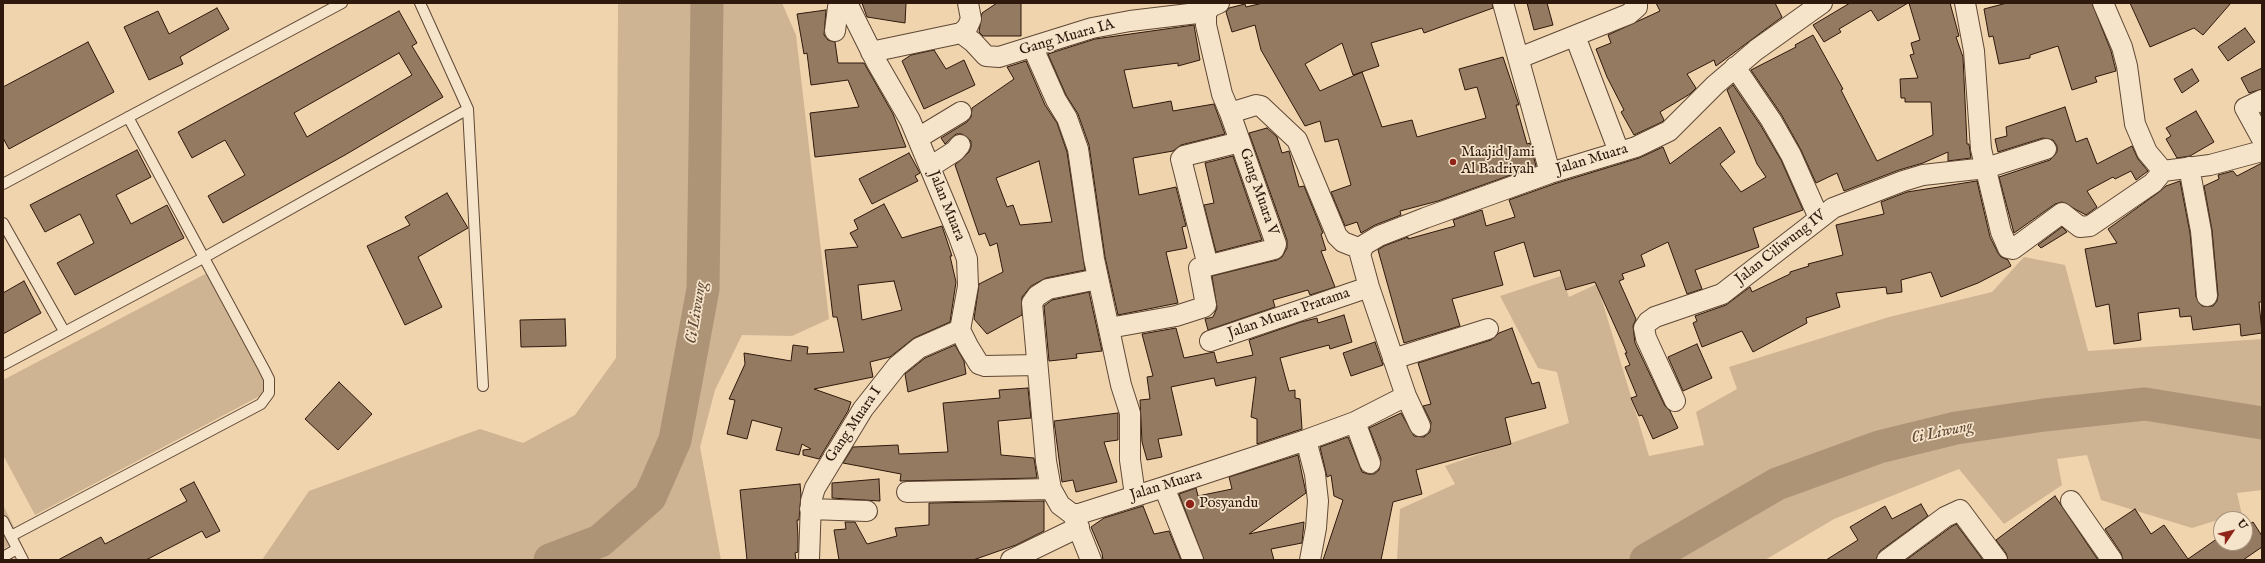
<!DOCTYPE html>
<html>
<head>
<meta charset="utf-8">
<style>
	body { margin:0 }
	#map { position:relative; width:2265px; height:563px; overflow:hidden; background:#efd4ae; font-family:"IM FELL English",serif }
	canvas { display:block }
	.frame { position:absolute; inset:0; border:4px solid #2f180c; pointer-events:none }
	.north { position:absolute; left:2213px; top:511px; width:40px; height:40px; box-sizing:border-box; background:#f5e3ca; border:1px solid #a6927e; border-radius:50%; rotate:55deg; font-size:11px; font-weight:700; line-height:16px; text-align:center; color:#2f180c }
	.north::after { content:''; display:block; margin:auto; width:14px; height:18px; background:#8f2418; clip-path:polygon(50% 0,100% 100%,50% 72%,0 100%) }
</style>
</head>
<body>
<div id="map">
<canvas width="2265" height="563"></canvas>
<div class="frame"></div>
<div class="north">U</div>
</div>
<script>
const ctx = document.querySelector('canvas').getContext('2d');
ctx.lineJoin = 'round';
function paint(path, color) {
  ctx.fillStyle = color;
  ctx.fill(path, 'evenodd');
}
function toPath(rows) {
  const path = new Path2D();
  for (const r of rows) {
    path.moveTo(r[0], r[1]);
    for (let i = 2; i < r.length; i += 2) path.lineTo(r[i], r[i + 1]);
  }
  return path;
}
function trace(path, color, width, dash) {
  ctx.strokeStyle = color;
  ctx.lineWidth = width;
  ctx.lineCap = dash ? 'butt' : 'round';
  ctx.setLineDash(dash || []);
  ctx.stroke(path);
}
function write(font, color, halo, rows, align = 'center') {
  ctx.font = font + ' "IM FELL English",serif';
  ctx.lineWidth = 3.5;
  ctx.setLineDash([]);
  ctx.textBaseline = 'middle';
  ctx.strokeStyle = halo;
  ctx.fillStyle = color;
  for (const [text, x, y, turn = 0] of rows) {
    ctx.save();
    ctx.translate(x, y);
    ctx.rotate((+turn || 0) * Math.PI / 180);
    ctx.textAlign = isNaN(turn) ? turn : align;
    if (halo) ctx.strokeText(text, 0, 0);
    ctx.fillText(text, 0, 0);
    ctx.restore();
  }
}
paint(toPath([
	[618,3,782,3,796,35,829,319,792,336,742,335,715,390,700,447,721,560,262,560,309,491,480,429,523,443,575,415,616,358],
	[2024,257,2065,265,2088,351,2262,339,2262,490,2237,493,2242,515,2221,519,2192,528,2101,500,2087,455,2057,459,2062,485,2004,524,1959,469,1834,519,1765,560,1397,560,1400,509,1455,484,1445,466,1569,423,1557,372,1538,368,1500,296,1561,276,1569,297,1597,284,1649,456,1704,445,1696,412,1737,389,1729,367,1889,317,1992,292],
	[211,271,273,389,35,515,3,455,3,380],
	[3,505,20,539,3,549]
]), '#ceb492');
trace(toPath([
	[550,560,600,541,650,497,675,440,703,289,707,3],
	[1646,560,1777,484,1879,447,1956,428,2044,415,2145,404,2262,423]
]), '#ae9477', 33);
const building = toPath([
	[862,3,906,3,905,23,867,17,862,3],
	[997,3,1021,3,1021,36,983,36,979,32,982,13,997,3],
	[1263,3,1492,3,1493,8,1424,33,1422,28,1371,43,1379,66,1353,75,1342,43,1305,64,1320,91,1362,72,1382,127,1412,120,1417,137,1486,118,1477,87,1465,90,1459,69,1503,57,1519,105,1516,105,1527,144,1530,143,1536,166,1438,201,1400,211,1401,215,1375,225,1361,233,1357,222,1345,226,1331,192,1351,185,1338,139,1325,142,1320,121,1305,126,1261,50,1255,25,1232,32,1226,12,1229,8,1245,4,1246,7,1263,3],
	[1527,3,1547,3,1553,25,1534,30,1527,3],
	[1656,3,1775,3,1782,17,1716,66,1714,60,1687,74,1696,88,1690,94,1660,112,1664,120,1662,122,1634,135,1621,112,1624,110,1607,77,1596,49,1611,43,1608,35,1660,11,1656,3],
	[1850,3,1908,3,1878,21,1871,10,1839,29,1841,32,1824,42,1813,25,1850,3],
	[1909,3,1950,3,1959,36,1956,37,1963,57,1967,144,1969,144,1971,158,1948,161,1948,152,1923,163,1899,170,1844,191,1837,173,1816,183,1801,150,1781,114,1751,70,1796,47,1795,45,1813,35,1843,89,1841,90,1877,161,1933,135,1931,102,1905,102,1905,98,1901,98,1900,79,1918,78,1910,55,1914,54,1911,43,1920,40,1909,3],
	[2007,3,2092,3,2111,51,2116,71,2095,77,2097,82,2072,90,2058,46,2030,55,2030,58,1999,64,1993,36,1989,37,1984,9,2007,3],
	[2130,3,2231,3,2203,35,2194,28,2150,47,2130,3],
	[217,8,229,29,180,57,183,64,149,80,124,27,158,11,169,34,217,8],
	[826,10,824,35,828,40,835,42,838,63,864,63,893,114,906,147,815,157,810,113,859,107,848,80,811,85,807,53,804,54,797,14,826,10],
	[399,11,417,43,412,46,443,97,345,155,223,223,208,196,245,175,225,140,192,158,178,132,399,11],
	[399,53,412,75,307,137,294,113,399,53],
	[1194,25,1200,60,1178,66,1178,63,1124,70,1133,108,1171,101,1173,111,1214,104,1225,134,1181,145,1173,151,1133,158,1139,195,1176,187,1186,226,1182,227,1187,248,1166,252,1178,303,1118,315,1105,257,1089,145,1078,114,1066,95,1048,54,1095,39,1194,25],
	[2245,28,2255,42,2228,61,2218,47,2245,28],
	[88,42,114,92,9,149,3,138,3,87,88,42],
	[934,50,946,69,964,60,975,85,924,109,902,61,911,55,934,50],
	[1026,61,1045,105,1057,123,1067,152,1085,270,1046,278,1031,286,1022,297,1022,315,987,334,974,319,979,284,1003,272,997,243,990,246,985,233,979,235,955,165,969,152,971,147,971,141,962,134,956,134,945,144,941,138,967,122,971,117,972,108,1014,79,1007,67,1026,61],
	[1039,161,1052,222,1020,225,1013,205,1007,207,996,178,1039,161],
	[2262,68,2262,89,2249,93,2241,78,2262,68],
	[2192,69,2199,81,2182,93,2174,79,2192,69],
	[1733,85,1761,126,1781,160,1803,210,1753,228,1759,247,1695,270,1702,289,1687,294,1668,242,1641,255,1645,266,1622,274,1624,279,1619,281,1636,319,1633,326,1635,343,1665,406,1670,411,1678,428,1653,439,1642,415,1639,416,1631,398,1637,396,1625,367,1630,365,1625,353,1627,353,1595,282,1566,290,1560,270,1534,277,1524,242,1494,252,1503,285,1452,299,1460,326,1404,343,1378,250,1384,246,1408,237,1408,239,1455,226,1453,220,1482,210,1486,226,1515,217,1509,200,1554,184,1639,158,1663,147,1670,164,1720,127,1735,152,1720,164,1741,192,1766,177,1757,164,1727,90,1733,85],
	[2065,107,2076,142,2087,138,2097,164,2132,146,2138,159,2148,171,2136,180,2131,171,2115,179,2113,177,2087,191,2097,207,2086,215,2062,202,2055,204,2014,233,1999,177,2050,160,2057,152,2057,146,2053,140,2043,138,1998,152,1995,139,2007,136,2006,127,2065,107],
	[2196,111,2214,142,2190,156,2177,158,2166,139,2171,136,2166,128,2196,111],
	[1267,128,1277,137,1282,153,1289,151,1299,187,1304,186,1323,233,1321,234,1326,250,1321,251,1335,287,1310,295,1308,290,1273,300,1275,307,1208,330,1205,319,1213,317,1217,308,1212,276,1277,260,1282,257,1287,248,1287,240,1249,133,1267,128],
	[137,150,151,177,116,195,131,224,167,205,184,238,75,295,57,263,94,243,80,214,45,232,30,205,137,150],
	[909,153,920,173,915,176,918,181,872,204,859,179,909,153],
	[1233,156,1262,240,1216,252,1204,205,1214,203,1205,163,1233,156],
	[2262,163,2262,302,2259,302,2262,333,2241,336,2240,324,2193,330,2191,316,2180,317,2179,308,2138,313,2141,340,2114,344,2109,304,2096,307,2085,249,2117,243,2108,229,2159,192,2166,186,2180,181,2190,233,2196,297,2202,306,2213,306,2217,301,2218,295,2212,230,2204,186,2219,179,2218,175,2233,171,2237,176,2262,163],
	[1977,181,1990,237,1998,253,2001,257,2008,260,2011,266,1978,283,1941,297,1931,272,1901,280,1902,292,1887,294,1886,287,1836,293,1840,307,1806,318,1807,323,1753,352,1742,331,1702,347,1693,323,1697,321,1695,316,1726,305,1750,287,1752,292,1790,274,1790,272,1809,266,1808,264,1843,255,1836,225,1884,214,1881,202,1907,192,1977,181],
	[447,193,468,228,418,257,442,307,405,325,367,246,410,225,405,217,447,193],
	[884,204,902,238,942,226,952,256,950,256,956,282,950,322,914,338,890,357,870,362,873,377,814,389,851,402,848,411,819,459,803,455,803,450,811,449,802,444,799,455,776,450,782,428,752,420,747,439,727,434,735,400,729,399,745,364,744,353,791,361,793,345,808,347,807,354,844,352,837,317,833,317,825,250,858,247,850,233,858,229,854,220,884,204],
	[894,281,902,310,862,320,858,285,894,281],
	[2062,227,2067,232,2041,248,2038,245,2062,227],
	[24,281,41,313,3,334,3,293,24,281],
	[1089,292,1102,351,1076,354,1077,358,1049,361,1044,306,1052,300,1089,292],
	[1344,315,1352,342,1330,349,1329,345,1280,358,1289,391,1295,390,1295,398,1300,399,1302,429,1257,444,1257,419,1251,417,1256,377,1216,386,1214,378,1171,387,1182,435,1158,439,1162,457,1147,460,1142,442,1140,400,1150,399,1147,377,1153,376,1142,334,1176,328,1184,358,1214,352,1217,363,1253,355,1249,340,1301,322,1317,318,1318,323,1344,315],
	[565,319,566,346,521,347,520,320,565,319],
	[1512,328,1532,384,1539,382,1546,408,1505,418,1511,444,1416,470,1422,494,1393,502,1381,560,1323,560,1343,500,1334,496,1331,475,1327,477,1320,447,1348,437,1362,472,1368,474,1374,474,1379,470,1381,459,1369,428,1401,413,1414,436,1424,437,1430,432,1431,422,1423,406,1431,404,1418,363,1491,340,1499,333,1512,328],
	[1375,342,1383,365,1351,376,1343,353,1375,342],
	[1697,344,1712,378,1683,391,1668,357,1697,344],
	[955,345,964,361,966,374,908,392,905,374,925,358,955,345],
	[339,382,372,414,338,450,305,419,339,382],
	[1028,388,1031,418,998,421,1001,455,1034,458,1037,478,900,481,901,474,843,463,853,447,898,445,899,454,948,452,943,403,1000,398,999,390,1028,388],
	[1118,413,1118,440,1104,442,1117,482,1076,492,1073,480,1062,482,1054,421,1118,413],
	[1298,455,1306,493,1249,534,1304,522,1302,543,1271,549,1274,560,1204,560,1179,494,1196,488,1198,496,1232,489,1229,477,1298,455],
	[879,479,880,501,832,498,832,483,879,479],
	[194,482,220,531,206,538,202,531,146,560,58,560,101,537,105,544,187,501,180,489,194,482],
	[800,484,801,495,799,520,797,520,798,537,798,552,795,553,796,560,747,560,740,490,800,484],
	[2055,496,2098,560,2008,560,2006,553,1996,540,2055,496],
	[1044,501,1044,531,1016,545,973,560,839,560,834,530,846,529,845,522,855,522,867,544,897,536,895,528,929,525,929,503,1044,501],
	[1921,504,1928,516,1880,551,1876,560,1826,560,1858,540,1850,527,1885,506,1892,519,1921,504],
	[1143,506,1154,534,1169,531,1181,560,1103,560,1102,553,1091,527,1104,518,1143,506],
	[2135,509,2151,534,2164,525,2188,559,2221,536,2221,543,2245,543,2245,527,2253,522,2262,536,2262,547,2243,560,2123,560,2121,553,2105,529,2135,509],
	[1956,524,1983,560,1906,560,1951,527,1956,524]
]);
paint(building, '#937a60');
trace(building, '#2f180c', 1);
const service = toPath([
	[420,3,468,109,483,386],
	[3,184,342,3],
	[3,223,64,331],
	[3,365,205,257,468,109],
	[3,521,23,560],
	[11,536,261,404,269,393,269,379,264,369,128,117],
	[3,557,17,549]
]);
const minor = toPath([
	[847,3,877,63,910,120,959,237,967,259,968,286,960,330,968,346,979,364,985,366,1037,365],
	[1219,3,1212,6,1206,12,1206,25,1222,94,1230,113,1256,105,1261,106,1297,140,1337,236,1343,242,1361,249],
	[1503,3,1550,173],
	[1965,3,1974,51,1981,149,2001,232,2008,248,2013,249,2062,213,2080,227,2090,226,2153,183,2163,171,2210,165,2262,151],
	[2103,3,2122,47,2127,66,2135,124,2147,152,2163,171],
	[835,31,838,7,842,3],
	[961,33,973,42,986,56,999,57,1092,28,1130,21,1206,12],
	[1575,36,1619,152],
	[1033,48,1056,100,1067,118,1078,149,1094,259,1121,385,1130,413,1130,460,1135,495],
	[871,52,961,33,967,28,971,19,968,3],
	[1519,58,1629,14,1637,7,1637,3],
	[1735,67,1771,120,1791,155,1819,218],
	[2262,100,2245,108,2262,139],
	[918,138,961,112],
	[930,167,955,151,960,145],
	[2189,167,2201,231,2207,296],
	[1208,266,1181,159,1184,156,1240,142],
	[1098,279,1048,289,1037,296,1032,303,1046,461,1051,489,1060,505,1072,514,1079,514,1164,487,1306,440,1355,422,1406,396],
	[1109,328,1176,316,1204,307,1206,305,1199,268,1274,249,1276,244,1230,113],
	[1210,341,1369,287],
	[1393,359,1488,329],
	[1675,401,1646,338,1644,328,1648,322,1655,317,1722,294,1833,208,1903,181,1923,175,1986,168,2046,149],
	[1355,422,1370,463],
	[1420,426,1406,396,1369,287,1360,254,1364,245,1379,236,1425,218,1550,173,1636,147,1669,131,1715,85,1756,50,1822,3],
	[1306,440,1315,474,1318,501,1316,528,1310,560],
	[1164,487,1193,560],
	[907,492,1051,489],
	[2071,501,2112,560],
	[810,509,867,511],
	[1073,515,1091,560],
	[809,560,811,501,815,488,863,409,897,366,919,348,960,330],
	[1011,560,1079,527],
	[1887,560,1945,517,1960,510,1997,560]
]);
trace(service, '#5f4734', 12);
trace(minor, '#5f4734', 22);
trace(service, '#f5e3ca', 10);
trace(minor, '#f5e3ca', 20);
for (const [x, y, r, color] of [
	[1453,162,4,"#8f2418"],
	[1190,504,5,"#8f2418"]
]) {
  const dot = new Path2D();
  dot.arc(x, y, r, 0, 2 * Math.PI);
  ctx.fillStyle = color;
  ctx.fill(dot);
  trace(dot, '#f5e3ca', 1.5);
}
write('15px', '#2f180c', '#f5e3ca', [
	["Gang Muara IA",1067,38,-16],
	["Jalan Muara",1592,160,-17],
	["Gang Muara V",1258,192,71],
	["Jalan Muara",946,206,68],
	["Jalan Ciliwung IV",1781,248,-38],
	["Jalan Muara Pratama",1289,314,-19],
	["Gang Muara I",854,425,-56],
	["Jalan Muara",1166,486,-17]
]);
write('15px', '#2f180c', '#f5e3ca', [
	["Maajid Jami",1461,153],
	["Al Badriyah",1461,170],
	["Posyandu",1199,504]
], 'left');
write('italic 16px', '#624a37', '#f5e3ca', [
	["Ci Liwung",697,313,-81],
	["Ci Liwung",1942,433,-12]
]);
</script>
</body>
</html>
